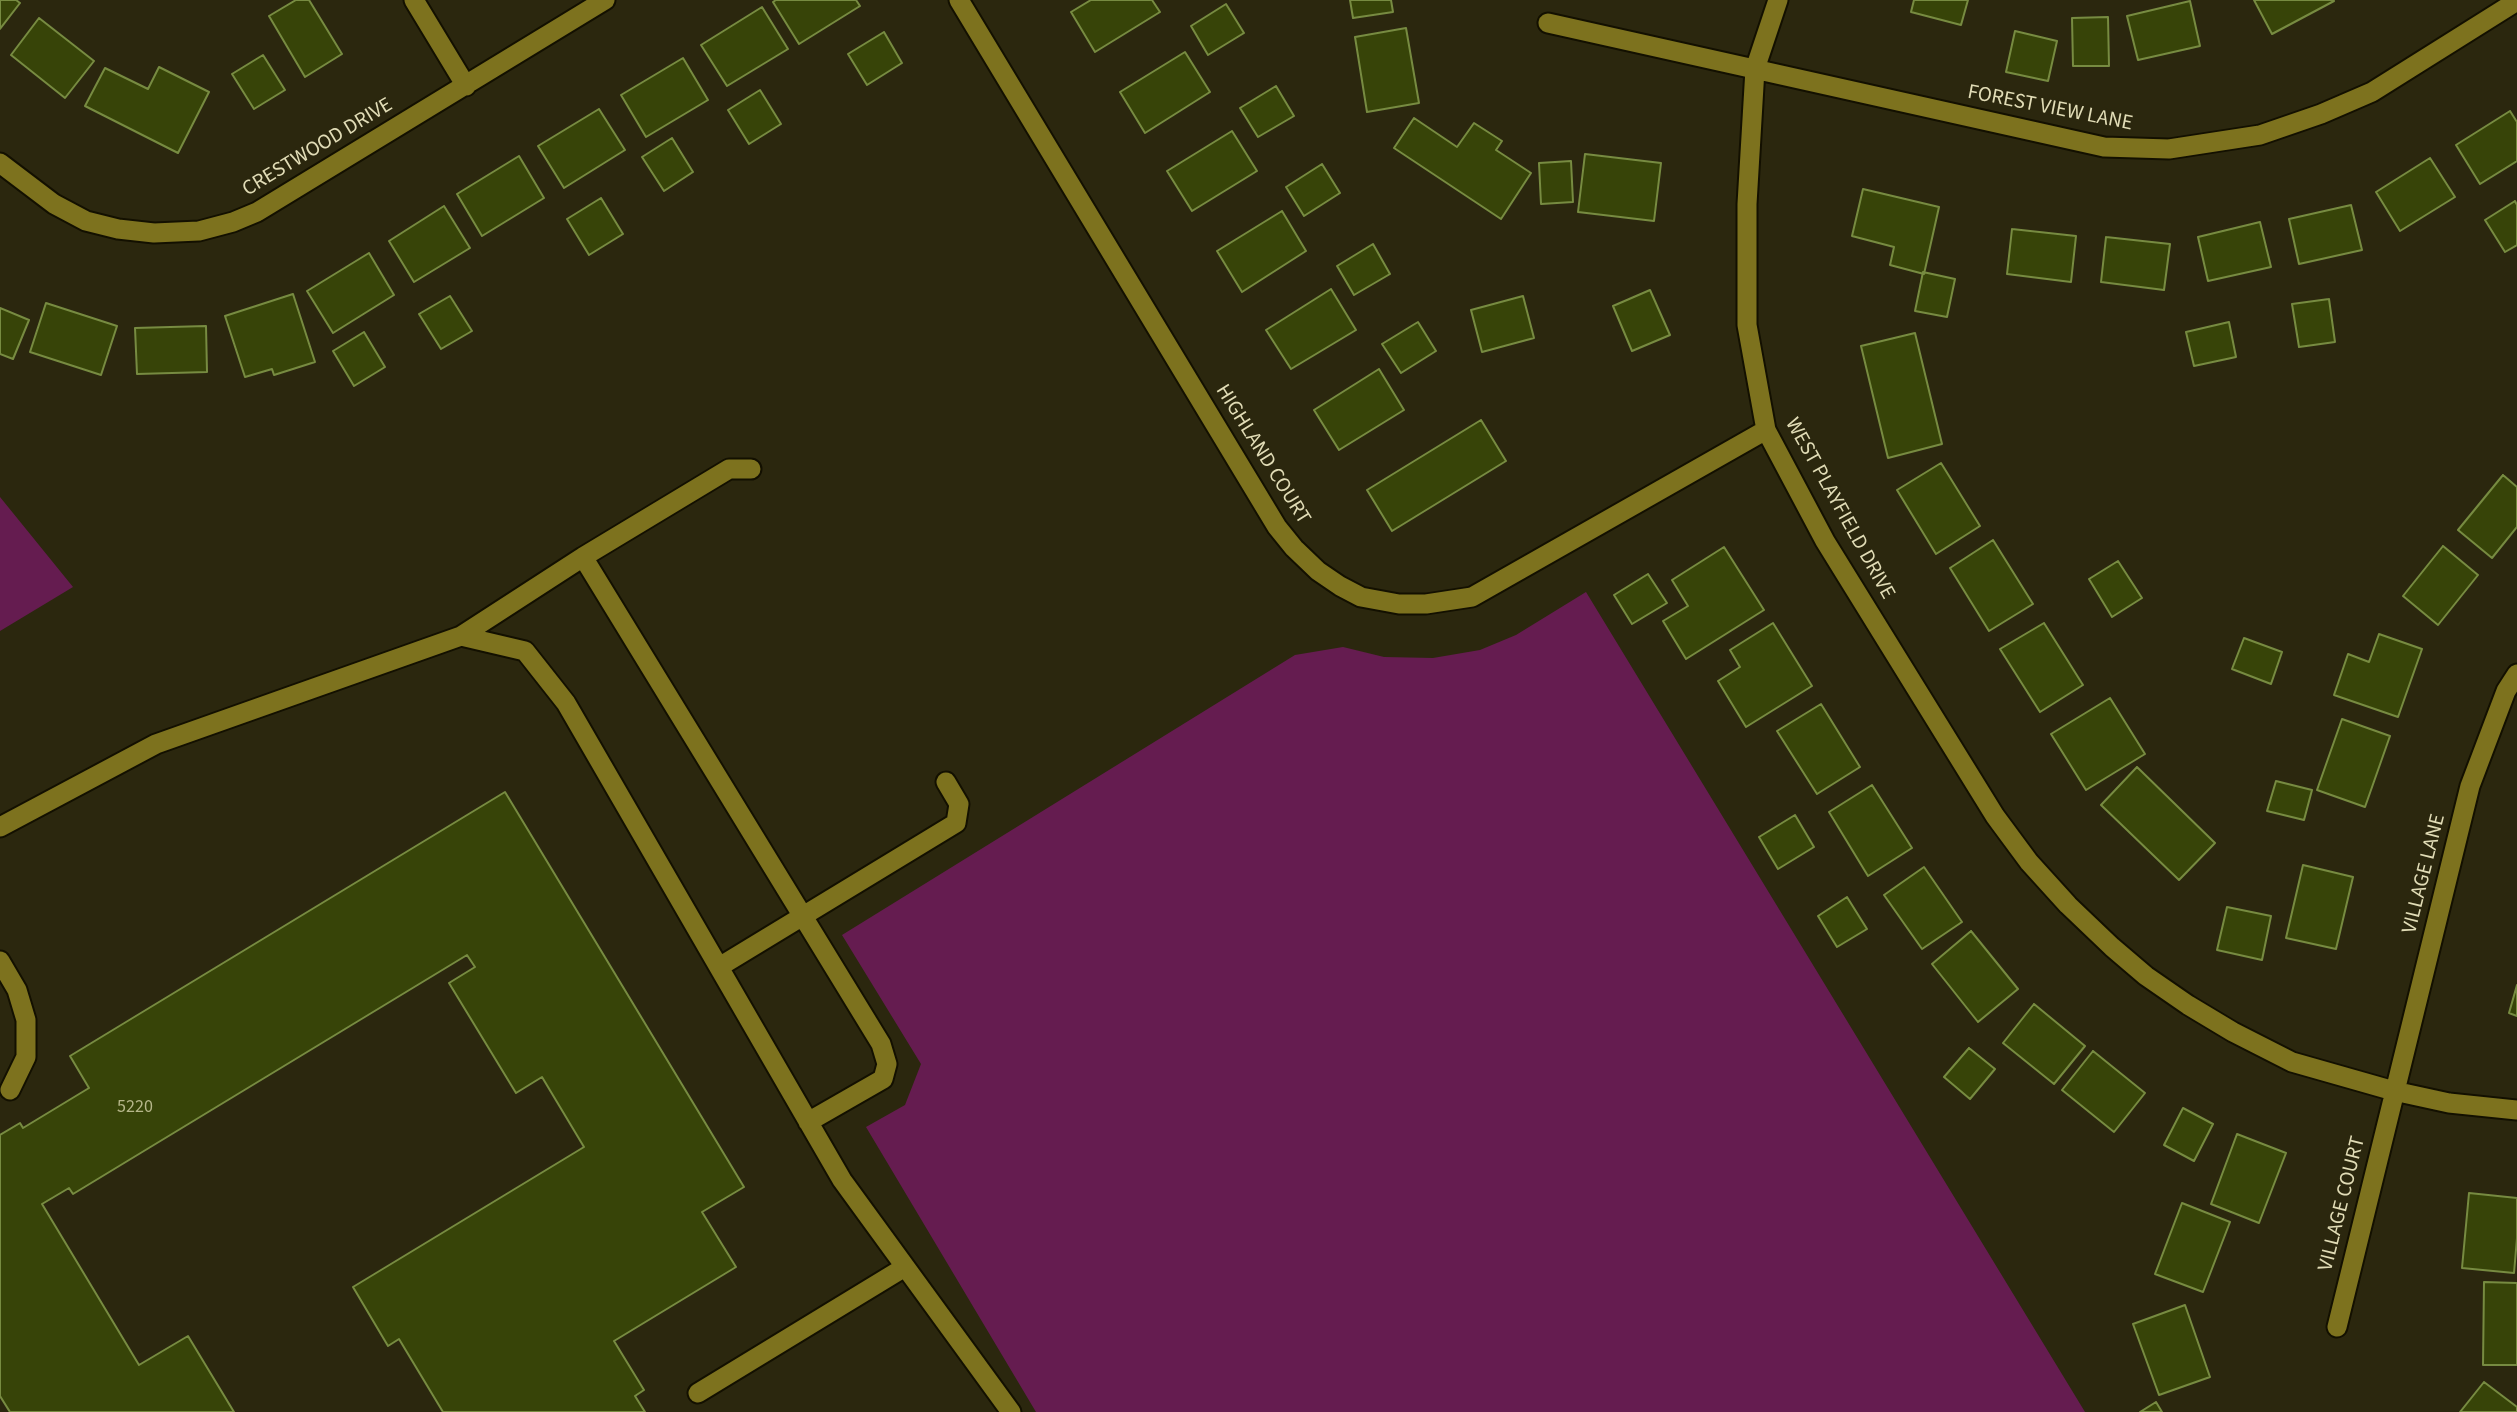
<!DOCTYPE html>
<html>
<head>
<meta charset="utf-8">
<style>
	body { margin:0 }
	canvas { display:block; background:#2b270e }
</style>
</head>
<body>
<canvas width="2517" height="1412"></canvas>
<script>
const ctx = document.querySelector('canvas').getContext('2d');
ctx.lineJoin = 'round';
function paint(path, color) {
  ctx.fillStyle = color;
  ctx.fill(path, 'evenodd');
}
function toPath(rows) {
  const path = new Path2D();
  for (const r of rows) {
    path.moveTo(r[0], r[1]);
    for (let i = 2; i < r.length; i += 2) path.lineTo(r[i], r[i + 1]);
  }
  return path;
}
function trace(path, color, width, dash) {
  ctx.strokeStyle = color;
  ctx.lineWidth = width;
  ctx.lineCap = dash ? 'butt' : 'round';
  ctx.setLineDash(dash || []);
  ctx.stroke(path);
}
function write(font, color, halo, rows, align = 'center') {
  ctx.font = font + ' "Source Sans 3",sans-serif';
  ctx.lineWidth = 5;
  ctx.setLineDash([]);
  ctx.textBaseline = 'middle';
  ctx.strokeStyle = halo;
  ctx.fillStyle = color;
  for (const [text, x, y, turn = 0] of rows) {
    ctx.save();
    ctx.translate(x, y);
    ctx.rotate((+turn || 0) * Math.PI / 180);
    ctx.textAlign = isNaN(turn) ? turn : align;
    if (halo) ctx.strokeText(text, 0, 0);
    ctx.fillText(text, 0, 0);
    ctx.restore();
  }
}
paint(toPath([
	[0,497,73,587,0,631],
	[1586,592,2085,1412,1036,1412,866,1127,905,1105,921,1064,842,935,1295,655,1343,647,1384,657,1433,658,1480,650,1516,635]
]), '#651c50');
const building = toPath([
	[0,0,16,0,20,3,0,29,0,0],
	[296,0,309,0,342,54,305,77,269,16,296,0],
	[776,0,856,0,860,6,799,44,773,2,776,0],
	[1091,0,1152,0,1160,12,1095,52,1071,12,1091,0],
	[1350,0,1391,0,1393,12,1353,18,1350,0],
	[1914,0,1968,0,1961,25,1911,12,1914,0],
	[2254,0,2333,0,2334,1,2272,34,2254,0],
	[2190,1,2200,46,2138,60,2127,16,2190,1],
	[1226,4,1244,33,1208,55,1191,26,1226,4],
	[762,7,788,49,727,86,701,45,762,7],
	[2108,17,2109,66,2073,66,2072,18,2108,17],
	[39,18,94,61,65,98,11,55,39,18],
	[1406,28,1419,103,1367,112,1355,37,1406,28],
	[2015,31,2057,41,2048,81,2006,72,2015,31],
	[884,32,902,63,867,85,848,54,884,32],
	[1185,52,1210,92,1145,133,1120,92,1185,52],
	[263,55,285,90,254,109,232,74,263,55],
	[683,58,708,100,646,137,621,95,683,58],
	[159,67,209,92,178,153,85,106,105,68,148,89,159,67],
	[1276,86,1294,116,1258,137,1240,108,1276,86],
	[760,90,781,124,749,144,728,110,760,90],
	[599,109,625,150,564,188,538,146,599,109],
	[2510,111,2517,122,2517,161,2480,184,2456,145,2510,111],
	[1414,118,1457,147,1474,123,1502,141,1496,150,1531,173,1501,219,1394,148,1414,118],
	[1232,131,1257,171,1192,211,1167,171,1232,131],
	[672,138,693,172,664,191,642,157,672,138],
	[1585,154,1661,163,1654,221,1578,212,1585,154],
	[519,156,544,198,482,236,457,194,519,156],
	[2430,158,2455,197,2400,231,2376,192,2430,158],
	[1571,161,1573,202,1541,204,1539,163,1571,161],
	[1322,164,1340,193,1304,216,1286,187,1322,164],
	[1863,189,1939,207,1924,274,1890,265,1894,247,1852,236,1863,189],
	[601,198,623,234,589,255,567,219,601,198],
	[2515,201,2517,205,2517,245,2505,252,2485,220,2515,201],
	[2351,205,2362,250,2299,264,2289,219,2351,205],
	[444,206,470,248,414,282,389,241,444,206],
	[1282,211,1306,251,1242,292,1217,251,1282,211],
	[2260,222,2271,267,2208,281,2198,237,2260,222],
	[2012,229,2076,236,2071,282,2007,274,2012,229],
	[2106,237,2170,244,2164,290,2101,282,2106,237],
	[1373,244,1390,274,1354,295,1337,266,1373,244],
	[369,253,394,295,333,333,307,291,369,253],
	[1923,272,1955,279,1947,317,1915,311,1923,272],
	[1331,289,1356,330,1291,369,1266,330,1331,289],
	[1650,290,1670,335,1632,351,1613,306,1650,290],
	[293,294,315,362,274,375,272,369,245,377,225,316,293,294],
	[450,296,472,331,441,349,419,314,450,296],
	[1523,296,1534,338,1482,352,1471,310,1523,296],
	[2329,299,2335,342,2299,347,2292,304,2329,299],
	[46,303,117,326,101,375,30,352,46,303],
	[0,308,29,320,13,359,0,354,0,308],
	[1418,322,1436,351,1401,373,1382,344,1418,322],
	[2229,322,2236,357,2194,366,2186,332,2229,322],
	[206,326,207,372,137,374,135,328,206,326],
	[364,332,385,367,354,386,333,351,364,332],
	[1915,333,1942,444,1888,458,1861,346,1915,333],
	[1379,369,1404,410,1339,450,1314,410,1379,369],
	[1481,420,1506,461,1392,531,1367,490,1481,420],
	[1941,463,1980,526,1936,554,1897,490,1941,463],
	[2503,475,2517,487,2517,527,2492,558,2458,530,2503,475],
	[1993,540,2033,604,1989,631,1950,568,1993,540],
	[2443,546,2478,575,2438,625,2403,596,2443,546],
	[1724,547,1764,610,1686,659,1663,621,1688,606,1672,580,1724,547],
	[2118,561,2142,598,2112,617,2089,579,2118,561],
	[1648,574,1667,603,1632,624,1614,595,1648,574],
	[1773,623,1812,686,1746,727,1718,681,1740,667,1730,650,1773,623],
	[2044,623,2083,685,2040,712,2000,649,2044,623],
	[2379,634,2422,649,2398,717,2334,695,2348,654,2369,662,2379,634],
	[2244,638,2282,652,2271,684,2232,669,2244,638],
	[2110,698,2145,754,2086,790,2051,734,2110,698],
	[1821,704,1860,767,1817,794,1777,731,1821,704],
	[2342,719,2390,736,2365,807,2317,790,2342,719],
	[2137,767,2215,843,2179,880,2101,805,2137,767],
	[2276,781,2312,790,2304,820,2267,811,2276,781],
	[1872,785,1912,848,1868,876,1829,812,1872,785],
	[505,792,744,1187,702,1212,736,1267,614,1341,644,1390,635,1396,645,1412,443,1412,399,1339,388,1346,353,1287,584,1147,542,1077,516,1093,449,983,475,967,467,955,73,1194,69,1188,42,1204,139,1365,188,1336,234,1412,10,1412,0,1396,0,1135,20,1123,23,1128,89,1088,70,1056,505,792],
	[1795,815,1814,847,1778,869,1759,837,1795,815],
	[2303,865,2353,877,2336,949,2286,938,2303,865],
	[1924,867,1962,922,1922,949,1884,895,1924,867],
	[1847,897,1867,929,1837,947,1818,916,1847,897],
	[2227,907,2271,916,2262,960,2217,950,2227,907],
	[1971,931,2018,989,1978,1022,1932,964,1971,931],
	[2517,985,2517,1016,2509,1013,2517,985],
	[2034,1004,2085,1046,2054,1084,2003,1043,2034,1004],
	[1969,1048,1995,1069,1970,1099,1944,1077,1969,1048],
	[2093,1051,2145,1093,2114,1132,2062,1090,2093,1051],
	[2183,1108,2213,1124,2194,1161,2164,1145,2183,1108],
	[2237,1134,2286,1153,2259,1223,2211,1204,2237,1134],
	[2469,1193,2517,1198,2517,1238,2514,1273,2462,1268,2469,1193],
	[2182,1203,2230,1222,2203,1292,2155,1274,2182,1203],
	[2484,1282,2517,1283,2517,1365,2483,1365,2484,1282],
	[2185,1305,2210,1377,2159,1395,2133,1324,2185,1305],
	[2484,1382,2517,1407,2517,1412,2460,1412,2484,1382],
	[2156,1402,2162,1412,2140,1412,2156,1402]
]);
paint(building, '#374408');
trace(building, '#778b41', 2);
const service = toPath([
	[583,557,881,1044,887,1064,883,1079,808,1122],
	[461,636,583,557,729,469,751,469],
	[0,827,156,744,461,636,525,651,566,703,842,1180,1011,1412],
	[0,961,17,990,26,1020,26,1057,10,1090],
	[719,967,956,823,959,804,946,782],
	[698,1393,905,1267]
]);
const minor = toPath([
	[414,0,466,86],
	[959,0,1277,527,1294,548,1318,571,1340,586,1361,597,1399,604,1426,604,1472,597,1766,430],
	[1778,0,1755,69,1747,204,1747,325,1766,430,1825,541,1995,816,2029,862,2068,905,2112,947,2146,976,2188,1005,2233,1032,2292,1062,2394,1091,2449,1103,2517,1110],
	[1548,23,2104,147,2169,149,2260,135,2321,114,2372,92,2517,1],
	[0,163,54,204,86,221,118,229,154,233,199,231,233,222,257,212,605,0],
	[2337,1327,2470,786,2506,691,2517,674]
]);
trace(service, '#131000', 23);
trace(minor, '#131000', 23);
trace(service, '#7d721e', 19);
trace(minor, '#7d721e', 19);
write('18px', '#b6b68a', null, [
	["5220",135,1108]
]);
write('21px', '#e1dcb6', '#2b270e', [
	["FOREST VIEW LANE",2050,109,11],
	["CRESTWOOD DRIVE",318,148,-31],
	["HIGHLAND COURT",1262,455,58],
	["WEST PLAYFIELD DRIVE",1839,509,61],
	["VILLAGE LANE",2425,874,-76],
	["VILLAGE COURT",2343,1204,-76]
]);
</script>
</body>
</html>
